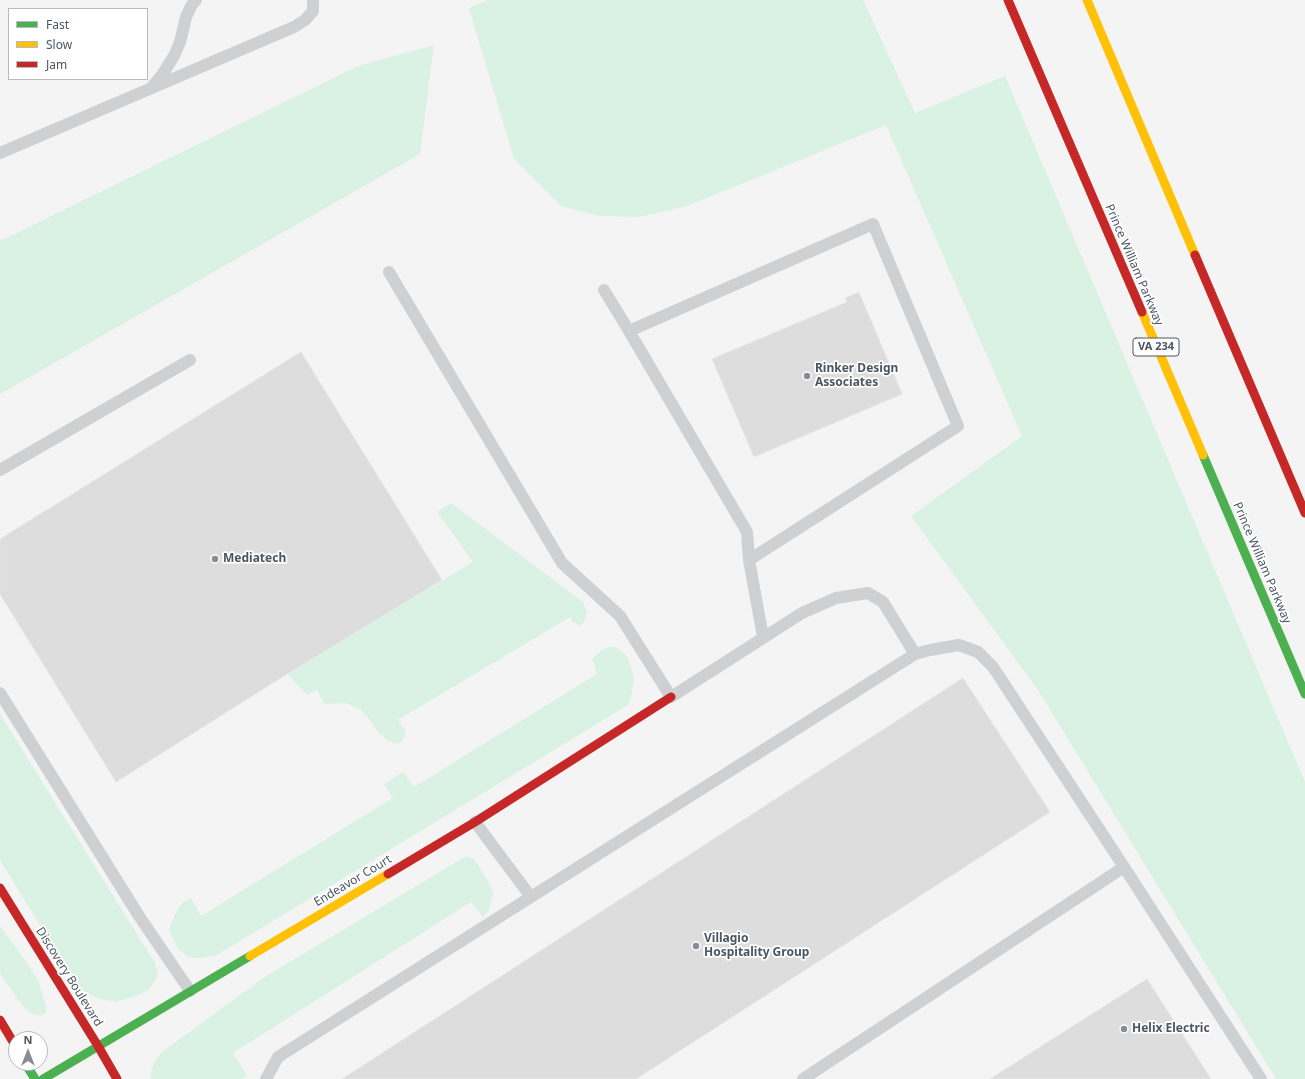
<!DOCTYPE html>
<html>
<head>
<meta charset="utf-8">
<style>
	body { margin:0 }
	#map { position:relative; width:1305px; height:1079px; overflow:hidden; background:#f4f4f4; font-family:"Noto Sans",sans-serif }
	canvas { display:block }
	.legend { position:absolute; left:8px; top:8px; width:140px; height:72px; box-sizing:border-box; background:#fff; border:1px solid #b7bbc0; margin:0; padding:5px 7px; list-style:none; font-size:12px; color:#4a5661 }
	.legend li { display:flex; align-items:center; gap:8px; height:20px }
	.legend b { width:20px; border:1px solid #b7bbc0 }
	.north { position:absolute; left:8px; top:1031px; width:40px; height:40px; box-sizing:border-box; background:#fff; border:1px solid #b7bbc0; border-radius:50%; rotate:0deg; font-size:11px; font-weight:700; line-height:16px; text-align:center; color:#4a5661 }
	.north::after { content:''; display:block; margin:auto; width:14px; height:18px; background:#868d94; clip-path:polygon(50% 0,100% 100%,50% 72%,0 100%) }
</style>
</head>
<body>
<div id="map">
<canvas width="1305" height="1079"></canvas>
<ul class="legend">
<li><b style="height:5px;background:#4caf50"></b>Fast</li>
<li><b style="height:5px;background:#ffc107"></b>Slow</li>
<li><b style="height:5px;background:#c62828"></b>Jam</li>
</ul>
<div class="north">N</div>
</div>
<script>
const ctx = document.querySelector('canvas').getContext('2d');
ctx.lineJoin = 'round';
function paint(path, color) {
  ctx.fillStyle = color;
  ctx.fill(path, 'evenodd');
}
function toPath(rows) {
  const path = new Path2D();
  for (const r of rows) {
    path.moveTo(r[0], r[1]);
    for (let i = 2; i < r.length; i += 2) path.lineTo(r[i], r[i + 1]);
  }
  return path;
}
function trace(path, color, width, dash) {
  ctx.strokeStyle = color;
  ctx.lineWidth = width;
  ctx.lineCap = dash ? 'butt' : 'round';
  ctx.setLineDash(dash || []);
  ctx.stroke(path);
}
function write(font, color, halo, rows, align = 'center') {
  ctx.font = font + ' "Noto Sans",sans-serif';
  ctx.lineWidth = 3.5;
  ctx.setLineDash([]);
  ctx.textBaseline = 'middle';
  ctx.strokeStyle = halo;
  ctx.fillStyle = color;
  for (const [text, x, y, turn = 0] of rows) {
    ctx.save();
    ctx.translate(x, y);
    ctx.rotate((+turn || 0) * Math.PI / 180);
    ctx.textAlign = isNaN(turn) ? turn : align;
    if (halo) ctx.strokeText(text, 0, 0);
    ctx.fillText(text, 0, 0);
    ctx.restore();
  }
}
paint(toPath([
	[488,0,863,0,915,113,1005,76,1305,782,1305,1079,1276,1079,1038,690,911,516,1022,436,886,125,687,206,639,217,599,216,561,206,514,159,469,8],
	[434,45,420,154,0,394,0,241,358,66],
	[451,503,583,602,587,611,585,620,580,626,573,622,570,617,398,720,406,732,403,741,397,744,387,740,377,731,370,720,360,709,346,703,324,704,317,690,307,695,287,674,473,562,437,512],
	[609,647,616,647,628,657,634,678,632,693,628,705,217,955,203,958,194,958,187,956,178,949,169,930,174,916,182,903,191,898,201,916,393,798,384,784,403,772,414,787,597,674,592,659,602,650],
	[0,714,155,963,158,975,150,988,139,995,116,1002,100,999,79,989,0,860],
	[466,856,474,859,487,879,493,893,489,910,483,917,471,902,233,1053,247,1076,242,1079,151,1079,151,1071,155,1061,162,1052,266,976],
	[0,926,20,953,38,980,46,1006,46,1012,43,1015,35,1015,27,1010,18,1000,0,973]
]), '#d9f2e3');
const building = toPath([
	[859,292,902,394,754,457,712,359,847,302,845,298,859,292],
	[301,352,442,580,287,674,116,782,0,594,0,539,301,352],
	[963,678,1050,812,636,1079,342,1079,963,678],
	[1147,979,1211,1079,990,1079,1147,979]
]);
paint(building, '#ddddde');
trace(building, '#e5e6e7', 1);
trace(toPath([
	[152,87,162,75,174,56,180,42,186,17,191,6,196,0],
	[0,153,294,27,305,20,313,11,313,0],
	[389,272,562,563,620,616,671,697,802,613,836,598,868,593,883,602,915,654],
	[604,290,629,331,873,224,958,426,749,560,763,637],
	[629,331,747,532,749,560],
	[0,470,190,360],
	[0,693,139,916,190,991],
	[475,822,531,897],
	[1124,867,1261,1079],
	[266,1079,278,1057,915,654,930,650,959,645,978,652,993,667,1124,867,803,1079]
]), '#ced0d2', 12);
trace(toPath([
	[1203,455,1305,694],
	[25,1063,35,1079],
	[43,1079,250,956]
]), '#4caf50', 9);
trace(toPath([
	[1087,0,1195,255],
	[1142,312,1203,455],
	[250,956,388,874]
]), '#ffc107', 9);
trace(toPath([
	[1008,0,1142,312],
	[1195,255,1305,513],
	[388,874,475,822,671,697],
	[0,888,98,1046,117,1079],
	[0,1020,16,1047]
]), '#c62828', 9);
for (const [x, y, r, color] of [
	[807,376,4,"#868d94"],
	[215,559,4,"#868d94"],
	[696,946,4,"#868d94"],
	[1124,1029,4,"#868d94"]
]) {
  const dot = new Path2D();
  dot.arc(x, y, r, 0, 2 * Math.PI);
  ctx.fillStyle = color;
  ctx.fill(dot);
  trace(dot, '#fff', 1.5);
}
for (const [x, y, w] of [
	[1156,347,46]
]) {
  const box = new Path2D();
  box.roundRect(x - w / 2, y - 9, w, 18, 3);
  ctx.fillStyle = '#fff';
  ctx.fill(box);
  trace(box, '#4a5661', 1);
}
write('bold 11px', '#4a5661', null, [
	["VA 234",1156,347]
]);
write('12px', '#4a5661', '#fff', [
	["Prince William Parkway",1134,265,67],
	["Prince William Parkway",1262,563,67],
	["Endeavor Court",353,881,-31],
	["Discovery Boulevard",69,977,58]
]);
write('bold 12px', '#4a5661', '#fff', [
	["Rinker Design",815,369],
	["Associates",815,383],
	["Mediatech",223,559],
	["Villagio",704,939],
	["Hospitality Group",704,953],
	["Helix Electric",1132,1029]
], 'left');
</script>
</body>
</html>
